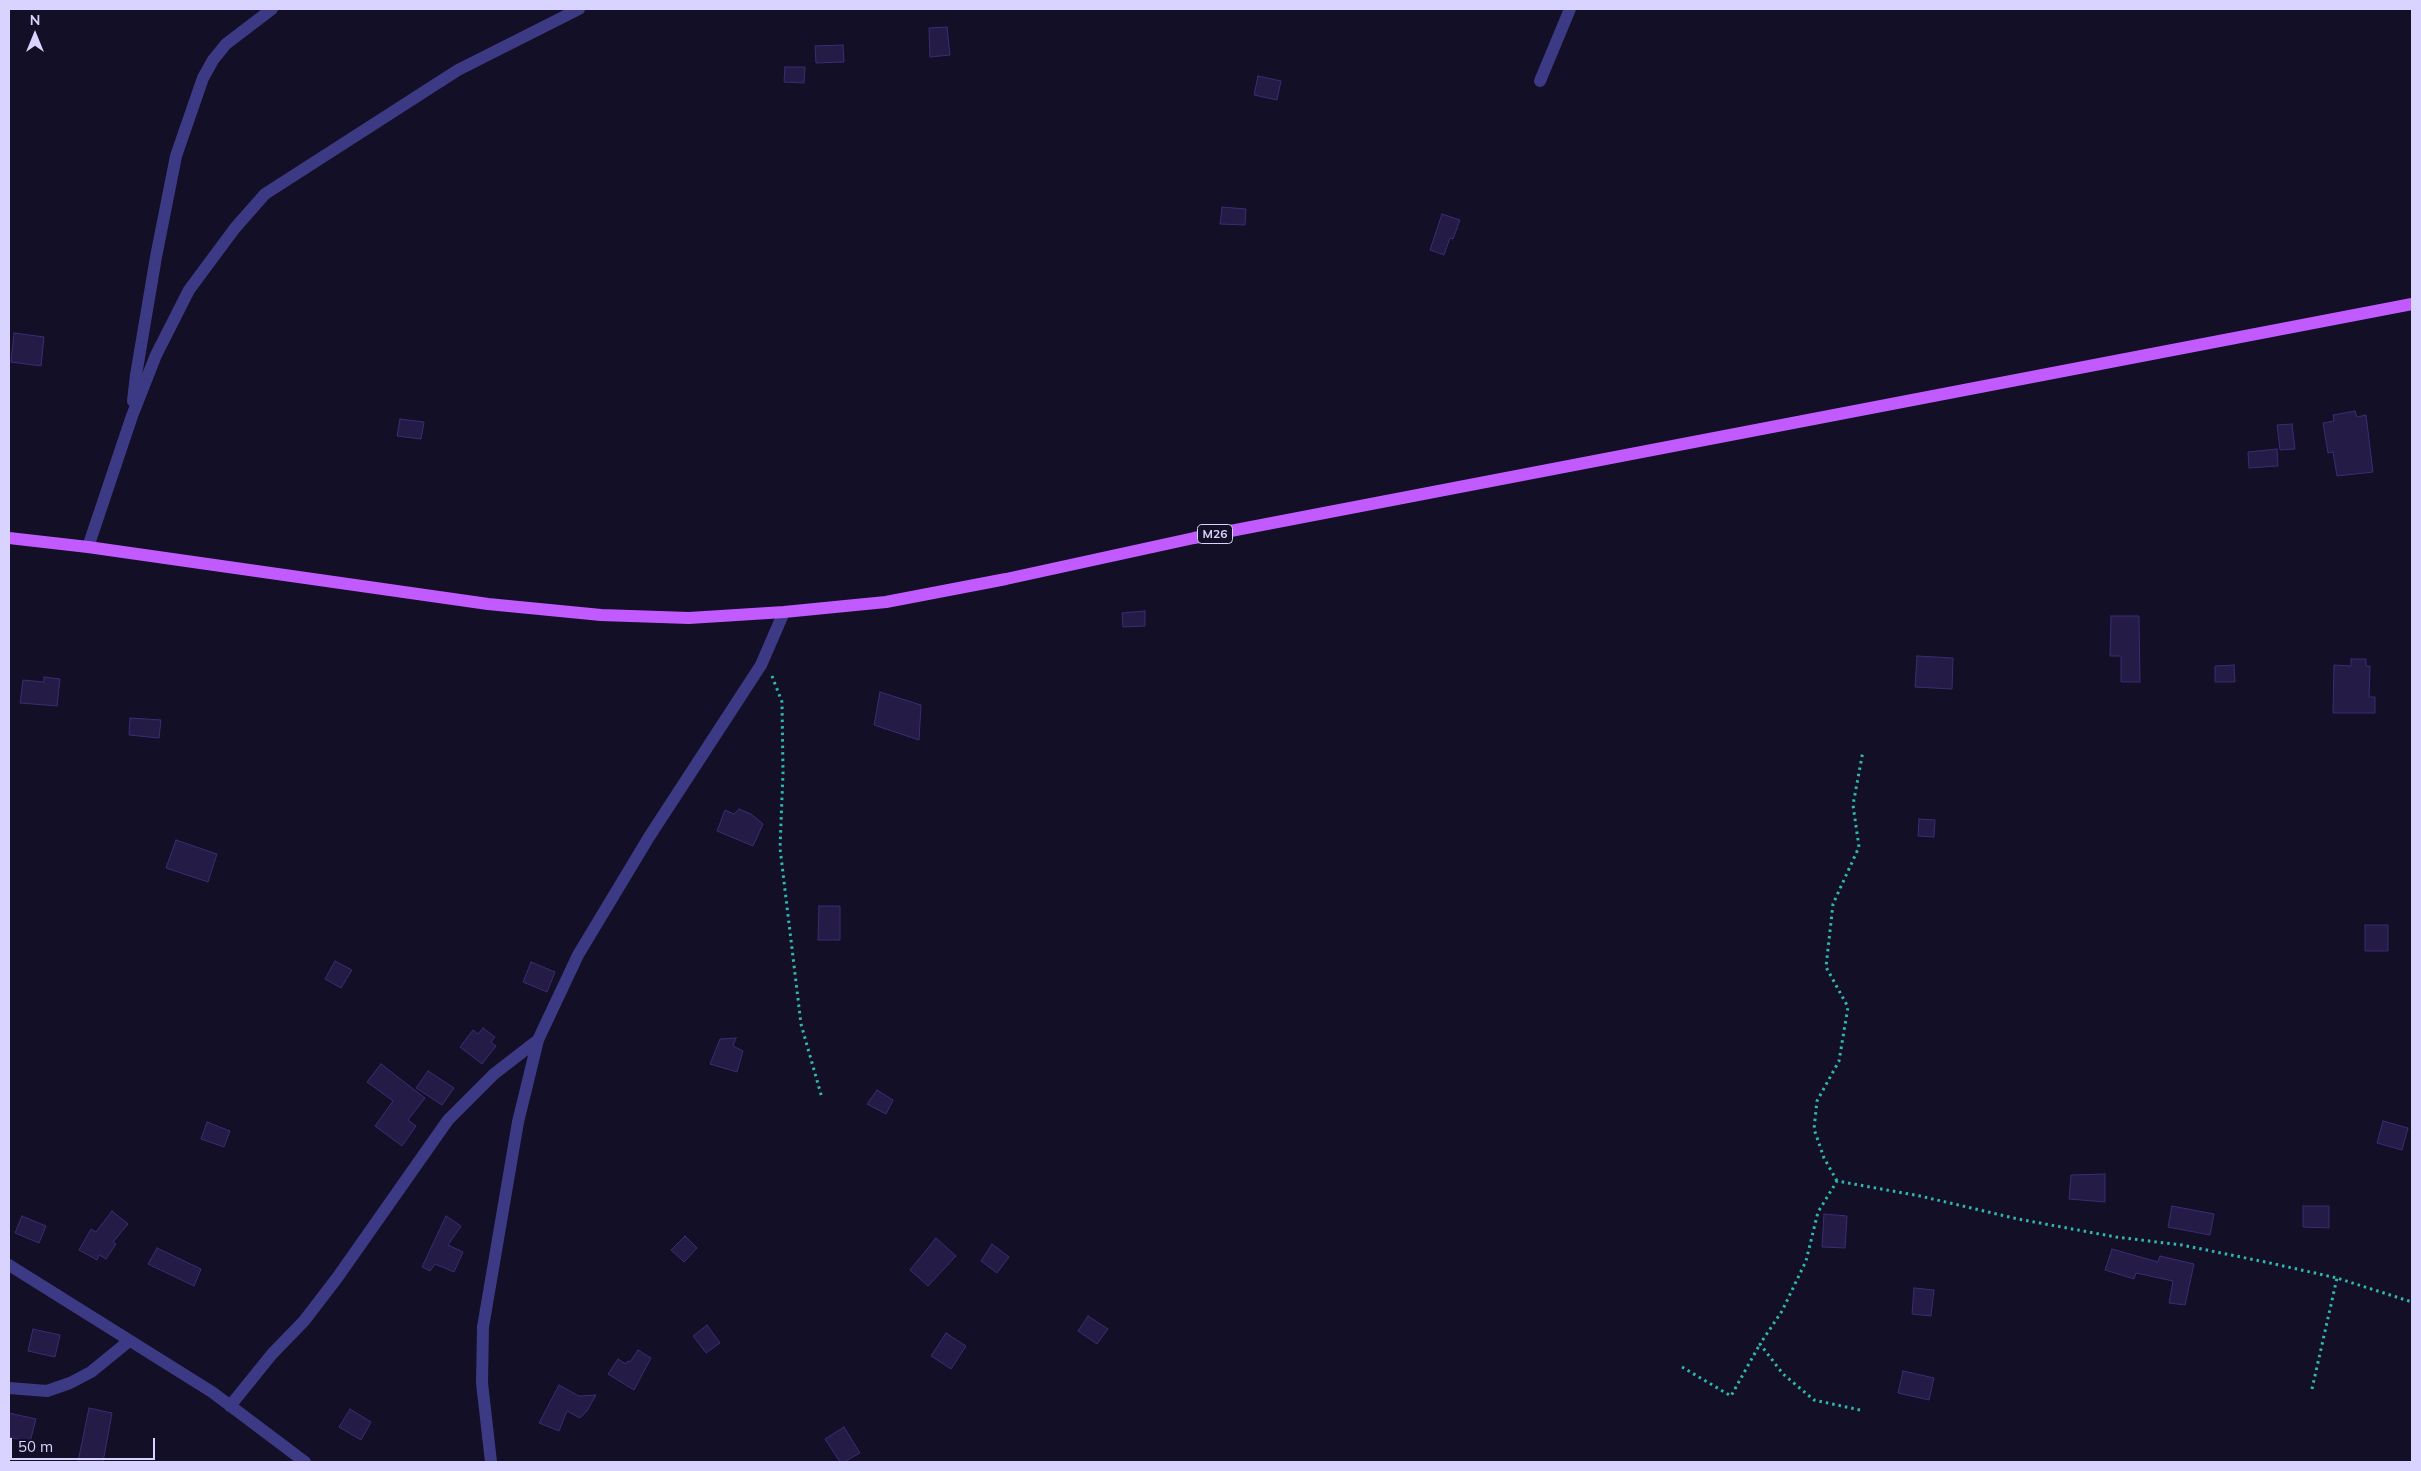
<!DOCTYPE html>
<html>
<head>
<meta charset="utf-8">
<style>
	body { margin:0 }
	#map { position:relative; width:2421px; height:1471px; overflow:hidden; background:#130f26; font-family:Mulish,sans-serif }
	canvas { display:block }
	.frame { position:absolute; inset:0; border:10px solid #d9d4ff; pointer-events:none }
	.north { position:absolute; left:10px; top:10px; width:50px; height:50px; -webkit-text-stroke:4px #130f26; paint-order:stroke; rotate:0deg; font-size:14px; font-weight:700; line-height:20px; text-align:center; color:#d9d4ff }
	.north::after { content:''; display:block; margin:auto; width:18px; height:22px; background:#d9d4ff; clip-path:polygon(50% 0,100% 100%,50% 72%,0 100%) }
	.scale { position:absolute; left:10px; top:1438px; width:145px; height:22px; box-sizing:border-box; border:2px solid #d9d4ff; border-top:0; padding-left:6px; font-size:15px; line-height:18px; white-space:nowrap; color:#d9d4ff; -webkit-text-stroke:4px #130f26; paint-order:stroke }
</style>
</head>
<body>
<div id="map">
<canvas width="2421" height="1471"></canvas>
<div class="frame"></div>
<div class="north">N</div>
<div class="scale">50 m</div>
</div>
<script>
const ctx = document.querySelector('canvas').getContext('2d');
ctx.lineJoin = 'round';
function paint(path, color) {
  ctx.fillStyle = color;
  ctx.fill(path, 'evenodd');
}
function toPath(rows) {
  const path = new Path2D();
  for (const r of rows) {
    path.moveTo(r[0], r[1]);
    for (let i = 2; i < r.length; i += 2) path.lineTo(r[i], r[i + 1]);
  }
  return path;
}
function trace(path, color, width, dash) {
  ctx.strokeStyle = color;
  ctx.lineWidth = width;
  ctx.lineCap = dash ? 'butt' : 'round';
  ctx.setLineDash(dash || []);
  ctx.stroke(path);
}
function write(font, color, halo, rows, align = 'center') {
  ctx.font = font + ' Mulish,sans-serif';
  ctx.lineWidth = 4;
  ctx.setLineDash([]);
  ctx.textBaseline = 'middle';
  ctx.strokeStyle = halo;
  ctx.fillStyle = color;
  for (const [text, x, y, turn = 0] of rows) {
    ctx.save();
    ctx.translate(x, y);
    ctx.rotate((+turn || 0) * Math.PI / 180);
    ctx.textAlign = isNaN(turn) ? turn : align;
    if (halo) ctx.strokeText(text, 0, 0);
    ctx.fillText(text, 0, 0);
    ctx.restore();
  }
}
const building = toPath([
	[947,27,950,55,930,57,929,28,947,27],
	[843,45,844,62,816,63,815,46,843,45],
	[785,67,805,67,804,83,784,82,785,67],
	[1258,76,1281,81,1277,100,1254,95,1258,76],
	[1222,207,1246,209,1245,225,1220,224,1222,207],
	[1442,214,1460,220,1453,239,1450,238,1444,255,1430,250,1442,214],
	[14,333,44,337,41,366,11,362,14,333],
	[2355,411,2357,417,2366,415,2373,472,2337,476,2333,452,2328,453,2323,423,2334,421,2333,415,2355,411],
	[400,419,424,422,421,439,397,436,400,419],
	[2292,424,2295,449,2280,450,2277,425,2292,424],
	[2277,449,2278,466,2249,468,2248,452,2277,449],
	[1145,611,1145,626,1123,627,1122,613,1145,611],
	[2111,616,2139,616,2140,682,2121,682,2121,656,2110,656,2111,616],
	[1917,656,1953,658,1952,689,1915,687,1917,656],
	[2351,659,2366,659,2366,666,2370,666,2369,697,2375,697,2375,713,2333,713,2334,665,2351,666,2351,659],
	[2234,665,2235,682,2215,682,2215,666,2234,665],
	[44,677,60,679,57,706,20,703,23,680,44,682,44,677],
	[880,692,921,705,919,740,874,725,880,692],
	[130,718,161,720,159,738,129,735,130,718],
	[739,809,751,814,763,824,753,846,717,831,725,810,734,814,739,809],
	[1919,819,1935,820,1934,837,1918,836,1919,819],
	[176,840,217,854,208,882,166,868,176,840],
	[819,906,840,906,840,940,818,940,819,906],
	[2365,925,2388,925,2388,951,2365,951,2365,925],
	[335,961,352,970,341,988,325,979,335,961],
	[531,962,555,972,547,992,523,982,531,962],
	[483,1028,495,1037,491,1042,496,1046,482,1064,460,1047,473,1030,478,1034,483,1028],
	[736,1038,733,1046,743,1051,737,1072,710,1064,720,1039,736,1038],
	[381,1064,425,1098,408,1120,416,1126,402,1146,375,1126,393,1101,367,1082,381,1064],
	[428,1071,454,1088,442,1105,416,1088,428,1071],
	[877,1090,893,1100,886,1114,867,1104,877,1090],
	[2383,1121,2408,1128,2402,1150,2377,1143,2383,1121],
	[207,1122,230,1131,224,1147,201,1139,207,1122],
	[2105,1174,2105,1202,2069,1199,2071,1175,2105,1174],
	[2172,1206,2214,1214,2210,1235,2168,1227,2172,1206],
	[2303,1206,2329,1206,2329,1228,2303,1227,2303,1206],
	[112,1211,128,1224,113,1242,116,1244,106,1259,99,1255,97,1260,79,1250,91,1229,96,1232,112,1211],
	[1824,1214,1847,1216,1845,1248,1822,1247,1824,1214],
	[22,1216,46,1226,39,1243,15,1233,22,1216],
	[446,1216,461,1226,448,1245,463,1252,454,1272,435,1264,430,1271,422,1267,446,1216],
	[685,1236,697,1248,684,1262,671,1250,685,1236],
	[936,1238,956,1256,928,1286,910,1270,936,1238],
	[992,1244,1009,1257,997,1273,981,1261,992,1244],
	[157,1248,201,1269,194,1286,148,1264,157,1248],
	[2112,1249,2158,1262,2160,1256,2194,1264,2185,1305,2169,1303,2173,1281,2136,1273,2134,1279,2105,1270,2112,1249],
	[1914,1288,1934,1290,1931,1316,1912,1314,1914,1288],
	[1088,1316,1108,1329,1097,1344,1078,1331,1088,1316],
	[707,1325,720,1343,706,1353,693,1336,707,1325],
	[33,1329,60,1335,55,1357,28,1351,33,1329],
	[946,1333,966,1346,951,1369,931,1356,946,1333],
	[638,1350,651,1358,634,1390,608,1374,618,1359,626,1364,628,1361,630,1362,638,1350],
	[1903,1371,1934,1378,1929,1400,1898,1393,1903,1371],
	[559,1385,579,1396,596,1395,587,1411,580,1418,567,1411,559,1431,539,1423,559,1385],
	[89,1408,112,1413,103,1462,78,1462,89,1408],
	[350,1409,371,1422,361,1440,339,1427,350,1409],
	[9,1413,36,1419,30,1442,9,1437,9,1413],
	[844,1427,860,1453,844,1462,840,1462,825,1439,844,1427]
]);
paint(building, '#241b47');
trace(building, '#3b2d73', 1);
trace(toPath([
	[772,676,782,702,783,773,780,848,801,1024,822,1098],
	[1837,1181,1824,1158,1814,1129,1817,1101,1839,1061,1848,1007,1826,967,1833,904,1859,847,1853,805,1863,751],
	[1682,1367,1731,1396,1760,1344],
	[2312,1389,2337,1278],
	[1860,1410,1814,1400,1783,1374,1760,1344,1782,1311,1806,1261,1818,1212,1837,1181,1920,1196,2018,1219,2116,1237,2182,1245,2270,1263,2337,1278,2412,1302]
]), '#2fb8b0', 3, [2.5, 4]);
trace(toPath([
	[1540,81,1570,9],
	[133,401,136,375,156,257,176,156,203,78,213,60,226,44,272,9],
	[88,547,132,416,156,355,189,290,235,228,265,194,458,70,579,9],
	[9,1265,212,1392,305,1462],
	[9,1388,47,1391,70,1383,91,1372,129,1341],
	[230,1406,272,1354,304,1321,337,1278,448,1120,494,1074,538,1040],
	[491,1462,482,1383,483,1327,518,1122,538,1040,578,955,649,837,761,665,784,612]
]), '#3d3a85', 12);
trace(toPath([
	[9,538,88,547,488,604,601,615,689,618,784,612,886,602,1006,579,1194,538,2412,304]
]), '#c25bff', 12);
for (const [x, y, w] of [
	[1215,534,35]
]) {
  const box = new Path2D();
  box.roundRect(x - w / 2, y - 9.5, w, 19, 4);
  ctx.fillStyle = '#130f26';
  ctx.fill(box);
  trace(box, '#d9d4ff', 1);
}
write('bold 12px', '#d9d4ff', null, [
	["M26",1215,534]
]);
</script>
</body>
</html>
